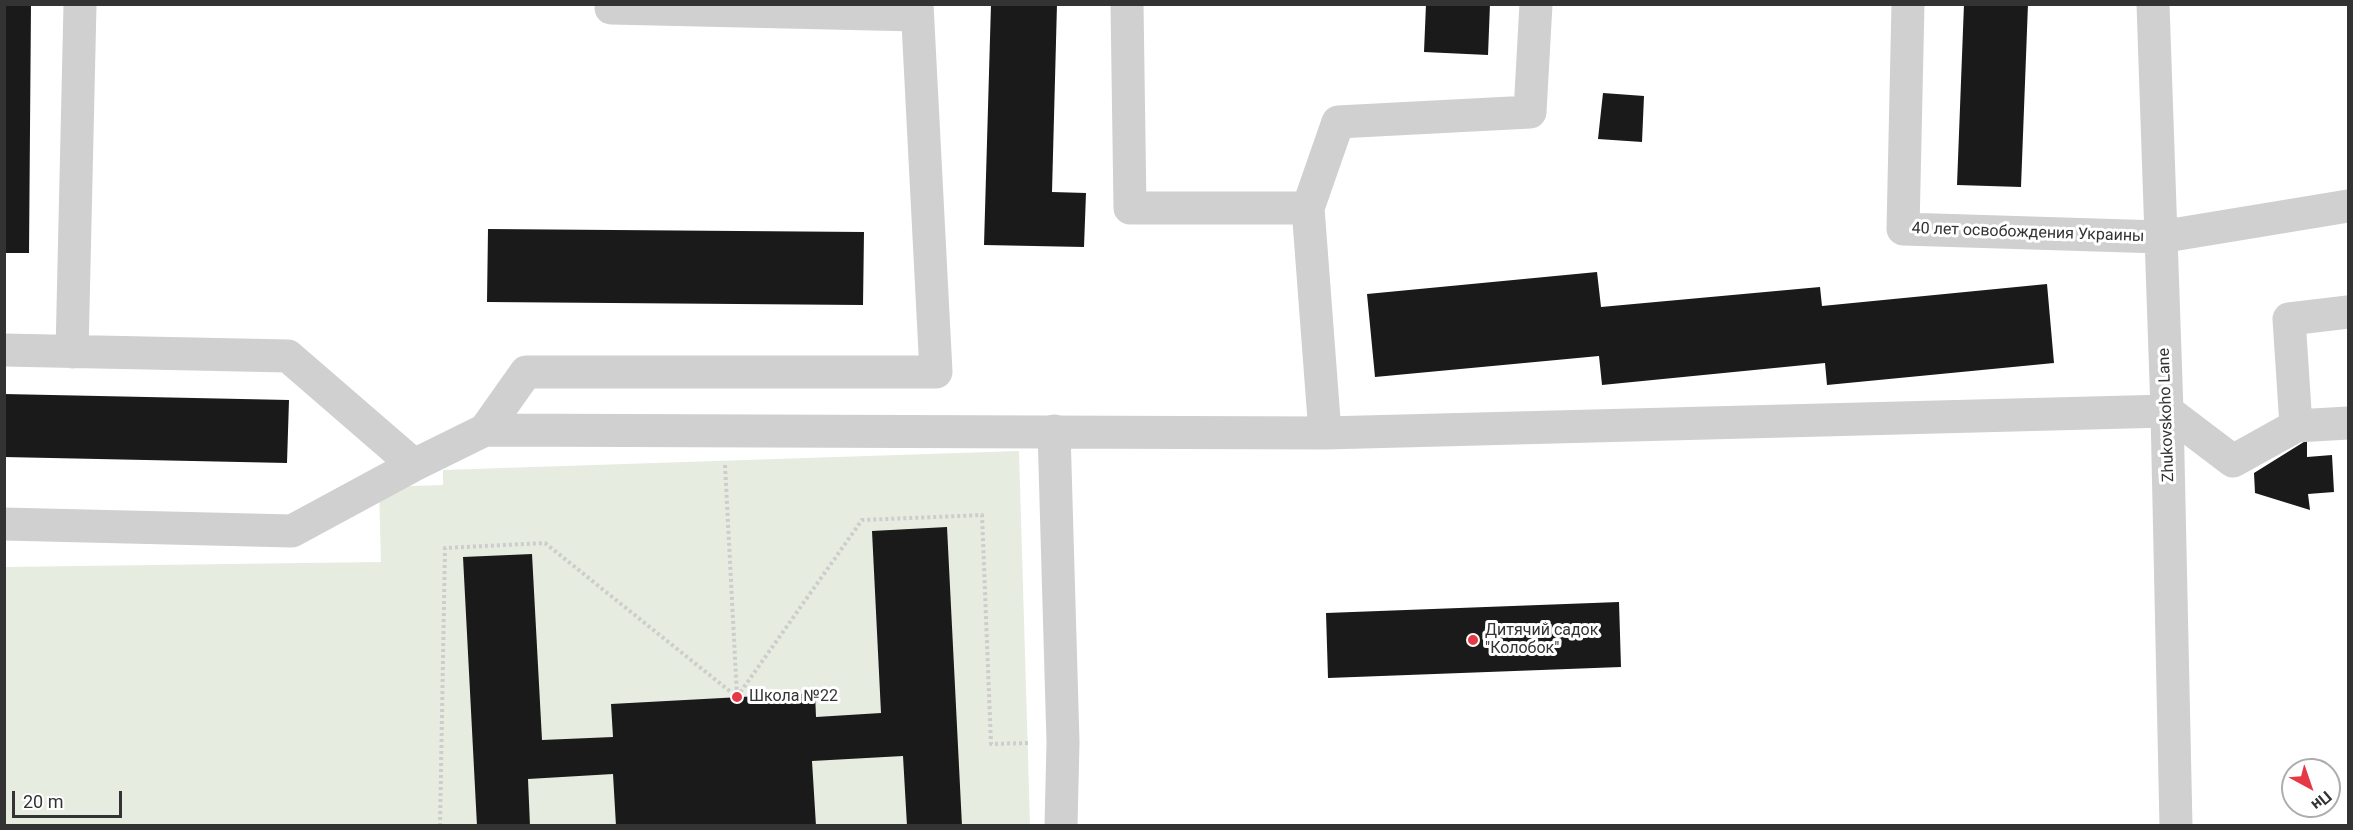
<!DOCTYPE html>
<html>
<head>
<meta charset="utf-8">
<style>
	body { margin:0 }
	#map { position:relative; width:2353px; height:830px; overflow:hidden; background:#fff; font-family:Roboto,sans-serif }
	canvas { display:block }
	.frame { position:absolute; inset:0; border:6px solid #333; pointer-events:none }
	.north { position:absolute; left:2281px; top:758px; width:60px; height:60px; box-sizing:border-box; background:#fff; border:2px solid #adadad; border-radius:50%; rotate:140deg; font-size:16px; font-weight:700; line-height:24px; text-align:center; color:#333 }
	.north::after { content:''; display:block; margin:auto; width:21px; height:27px; background:#e63946; clip-path:polygon(50% 0,100% 100%,50% 72%,0 100%) }
	.scale { position:absolute; left:12px; top:791px; width:110px; height:27px; box-sizing:border-box; border:3px solid #333; border-top:0; padding-left:8px; font-size:18px; line-height:21px; white-space:nowrap; color:#333; -webkit-text-stroke:4px #fff; paint-order:stroke }
</style>
</head>
<body>
<div id="map">
<canvas width="2353" height="830"></canvas>
<div class="frame"></div>
<div class="north">Пн</div>
<div class="scale">20 m</div>
</div>
<script>
const ctx = document.querySelector('canvas').getContext('2d');
ctx.lineJoin = 'round';
function paint(path, color) {
  ctx.fillStyle = color;
  ctx.fill(path, 'evenodd');
}
function toPath(rows) {
  const path = new Path2D();
  for (const r of rows) {
    path.moveTo(r[0], r[1]);
    for (let i = 2; i < r.length; i += 2) path.lineTo(r[i], r[i + 1]);
  }
  return path;
}
function trace(path, color, width, dash) {
  ctx.strokeStyle = color;
  ctx.lineWidth = width;
  ctx.lineCap = dash ? 'butt' : 'round';
  ctx.setLineDash(dash || []);
  ctx.stroke(path);
}
function write(font, color, halo, rows, align = 'center') {
  ctx.font = font + ' Roboto,sans-serif';
  ctx.lineWidth = 6;
  ctx.setLineDash([]);
  ctx.textBaseline = 'middle';
  ctx.strokeStyle = halo;
  ctx.fillStyle = color;
  for (const [text, x, y, turn = 0] of rows) {
    ctx.save();
    ctx.translate(x, y);
    ctx.rotate((+turn || 0) * Math.PI / 180);
    ctx.textAlign = isNaN(turn) ? turn : align;
    if (halo) ctx.strokeText(text, 0, 0);
    ctx.fillText(text, 0, 0);
    ctx.restore();
  }
}
paint(toPath([
	[1019,451,1030,825,5,825,4,567,381,562,379,487,443,485,443,470]
]), '#e6ecdf');
paint(toPath([
	[4,4,31,4,29,253,4,253],
	[991,4,1057,4,1052,192,1086,193,1084,247,984,245],
	[1426,4,1490,4,1488,55,1424,52],
	[1964,4,2028,4,2021,187,1957,185],
	[1603,93,1644,96,1642,142,1598,139],
	[488,229,864,232,863,305,487,302],
	[1597,272,1601,307,1820,287,1822,306,2047,284,2054,363,1827,385,1825,363,1602,385,1599,356,1375,377,1367,294],
	[4,394,289,400,287,463,4,457],
	[2307,440,2307,457,2332,455,2334,492,2308,494,2310,510,2255,493,2254,473],
	[947,527,962,826,907,826,903,756,812,761,816,826,616,826,613,774,528,779,530,826,477,826,463,557,532,554,542,740,613,737,611,704,815,693,816,717,881,713,872,531],
	[1619,602,1621,667,1328,678,1326,613]
]), '#1a1a1a');
trace(toPath([
	[725,465,737,697],
	[737,697,862,520,982,515,991,744,1029,743],
	[440,826,445,548,545,543,737,697]
]), '#cdcdcd', 4, [3, 3]);
trace(toPath([
	[1127,4,1130,208,1308,208],
	[1536,4,1530,112,1338,122,1308,208,1325,433,2167,411,2233,461,2296,426,2348,423],
	[1908,4,1903,229,2160,237,2348,206],
	[2153,4,2167,411,2176,826],
	[611,8,917,15],
	[4,350,288,356,414,465],
	[72,352,80,5],
	[2296,426,2289,319,2348,312],
	[485,430,1325,433],
	[1054,431,1063,742,1061,826],
	[4,524,292,531,414,465,485,430,526,372,936,372,917,4]
]), '#d0d0d0', 33);
for (const [x, y, r, color] of [
	[1473,640,6,"#e63946"],
	[737,697,6,"#e63946"]
]) {
  const dot = new Path2D();
  dot.arc(x, y, r, 0, 2 * Math.PI);
  ctx.fillStyle = color;
  ctx.fill(dot);
  trace(dot, '#fff', 2);
}
write('16px', '#333', '#fff', [
	["40 лет освобождения Украины",2028,233,2],
	["Zhukovskoho Lane",2167,415,-92]
]);
write('16px', '#333', '#fff', [
	["Дитячий садок",1485,631],
	["\"Колобок\"",1485,649],
	["Школа №22",749,697]
], 'left');
</script>
</body>
</html>
